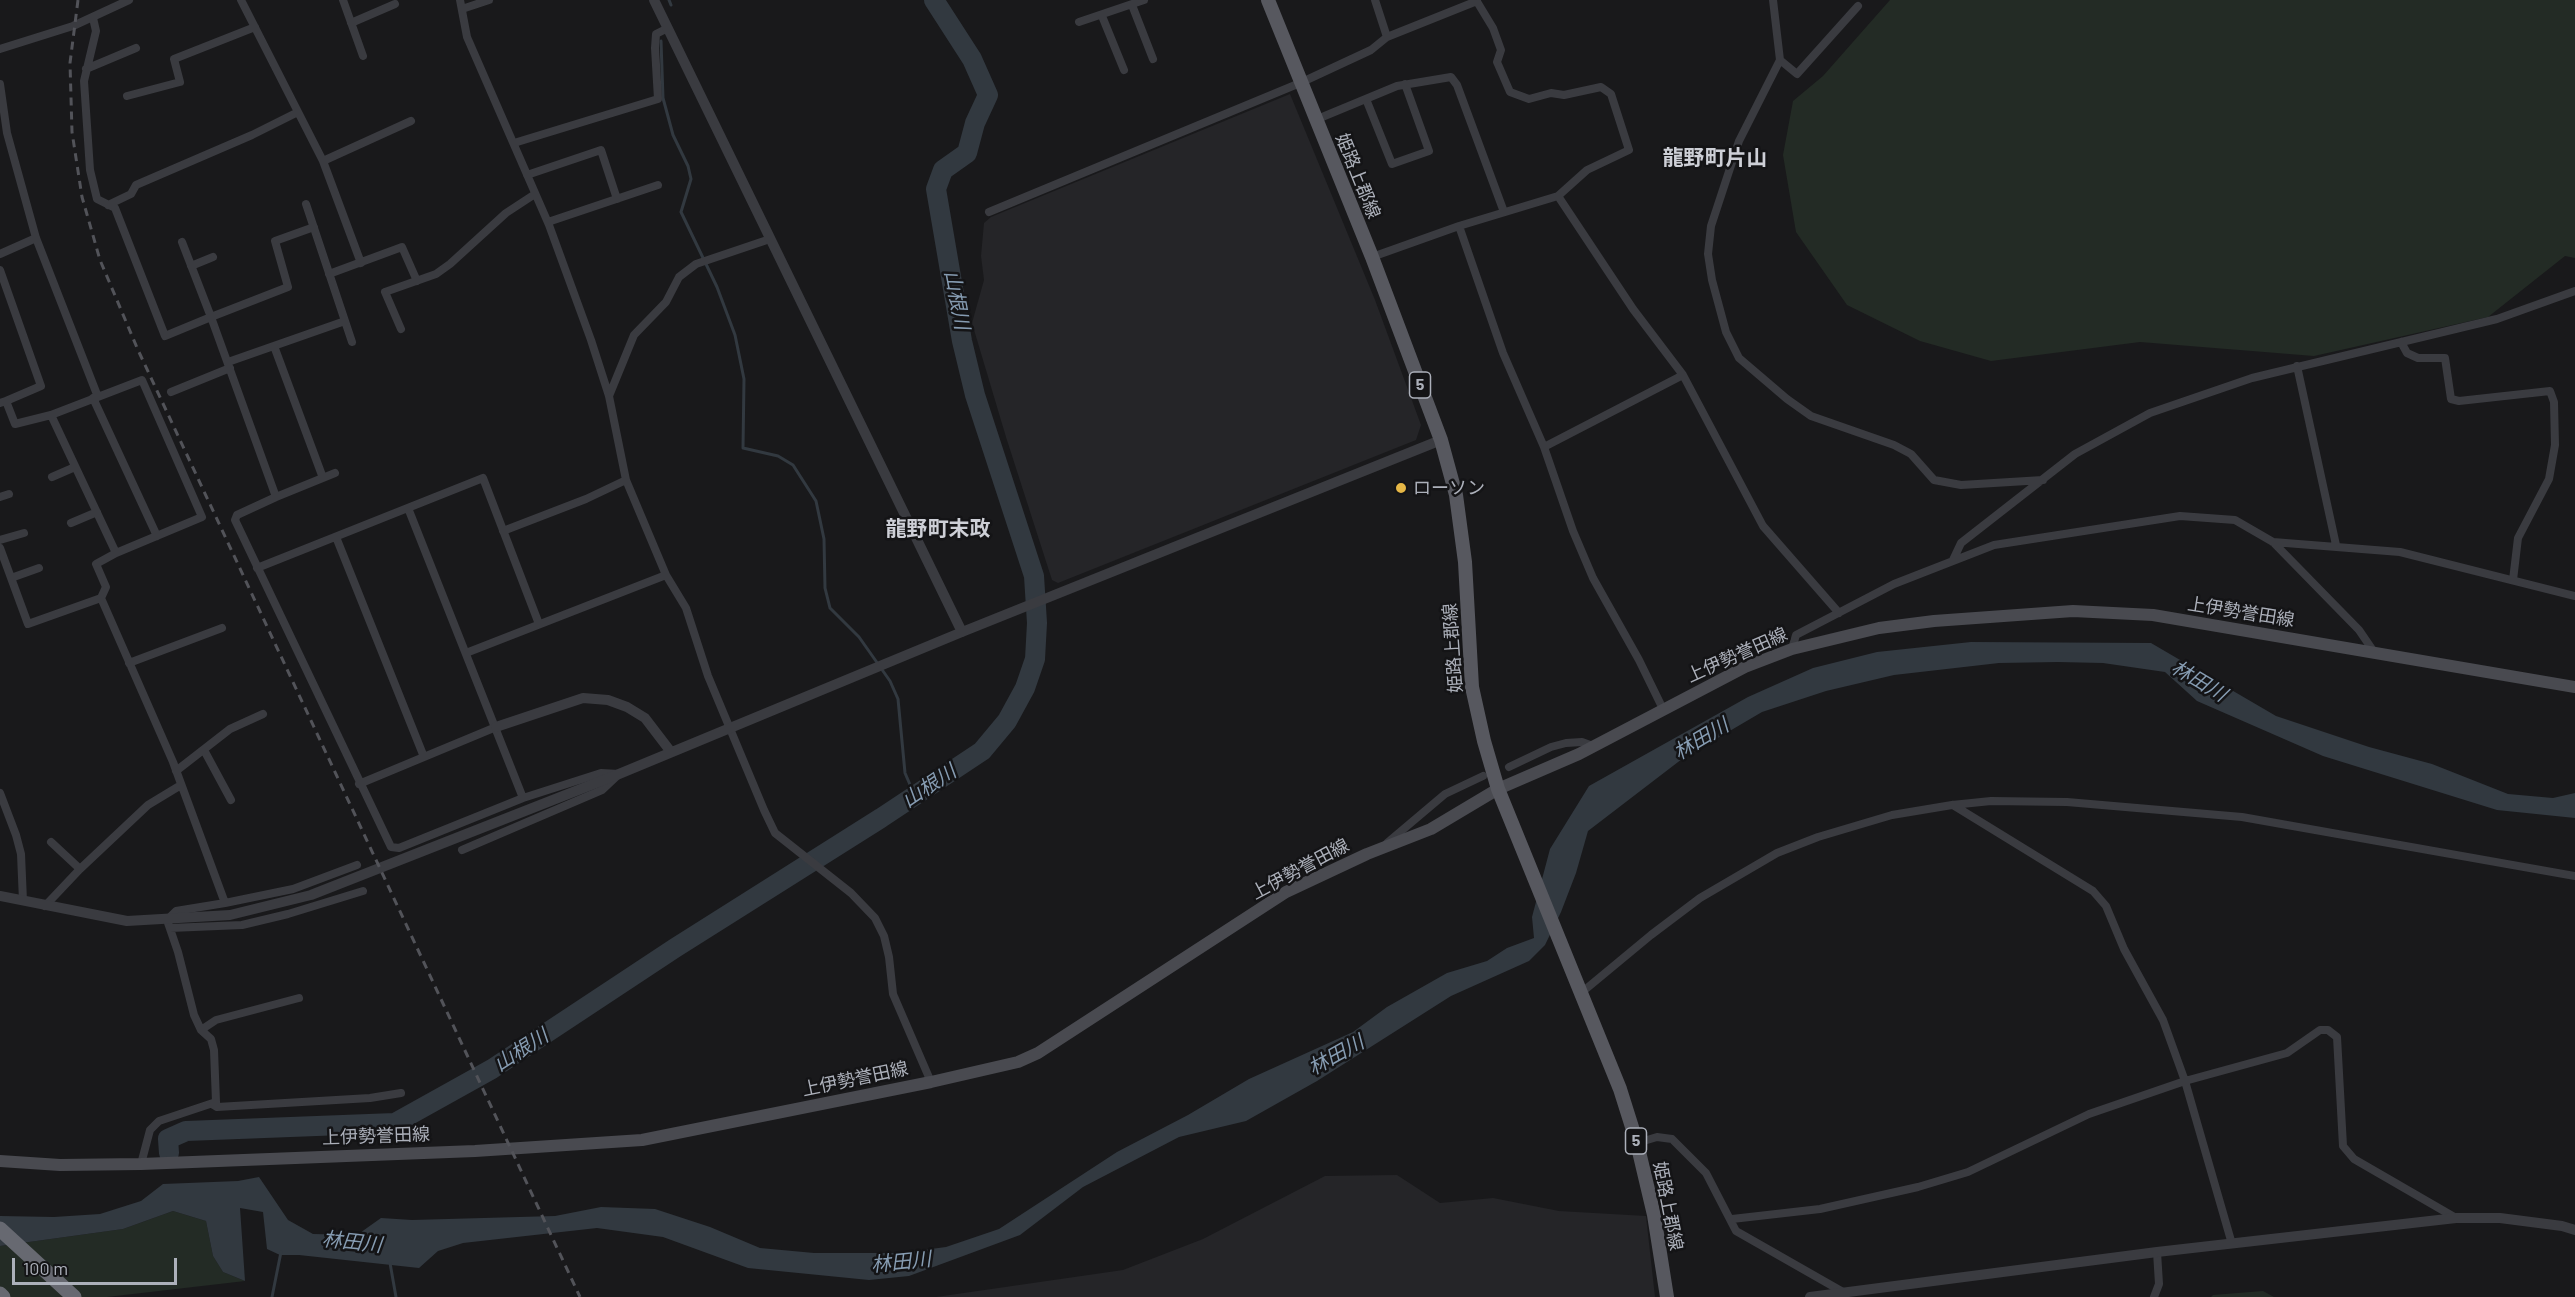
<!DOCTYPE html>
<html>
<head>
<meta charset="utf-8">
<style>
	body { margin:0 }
	#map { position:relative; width:2575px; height:1297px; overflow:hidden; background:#19191b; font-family:Barlow,sans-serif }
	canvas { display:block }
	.scale { position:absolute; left:12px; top:1258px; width:165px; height:27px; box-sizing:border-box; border:3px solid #acb0ba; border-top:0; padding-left:8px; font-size:18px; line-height:21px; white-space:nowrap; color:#acb0ba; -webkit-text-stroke:4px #141416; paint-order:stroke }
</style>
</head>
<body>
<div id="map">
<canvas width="2575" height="1297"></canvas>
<div class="scale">100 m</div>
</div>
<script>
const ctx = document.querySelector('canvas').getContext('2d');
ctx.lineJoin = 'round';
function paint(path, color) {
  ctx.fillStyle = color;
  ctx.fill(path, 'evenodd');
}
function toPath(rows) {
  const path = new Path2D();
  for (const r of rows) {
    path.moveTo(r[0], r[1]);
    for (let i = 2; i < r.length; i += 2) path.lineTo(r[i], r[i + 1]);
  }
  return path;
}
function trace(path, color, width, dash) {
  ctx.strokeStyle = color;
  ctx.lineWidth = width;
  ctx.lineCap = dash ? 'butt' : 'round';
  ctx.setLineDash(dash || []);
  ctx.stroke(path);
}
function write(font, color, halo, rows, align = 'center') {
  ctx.font = font + ' Barlow,"Noto Sans JP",sans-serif';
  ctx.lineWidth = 5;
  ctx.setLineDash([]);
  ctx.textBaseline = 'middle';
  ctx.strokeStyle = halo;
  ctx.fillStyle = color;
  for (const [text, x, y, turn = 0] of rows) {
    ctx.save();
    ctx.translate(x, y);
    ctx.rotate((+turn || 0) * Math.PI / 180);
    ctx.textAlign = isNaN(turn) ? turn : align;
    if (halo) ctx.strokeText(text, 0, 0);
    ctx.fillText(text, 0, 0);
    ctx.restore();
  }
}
paint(toPath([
	[1290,94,1375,300,1421,425,1416,440,1058,583,1052,580,1006,437,972,323,984,280,981,256,984,223,991,217],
	[1397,1175,1440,1203,1493,1198,1559,1211,1646,1216,1655,1297,936,1297,1123,1270,1203,1239,1325,1176]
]), '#252528');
paint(toPath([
	[1890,0,2575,0,2575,258,2565,256,2488,317,2314,356,2140,342,1991,361,1920,341,1847,305,1796,232,1783,155,1793,101,1823,76],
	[173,1211,206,1221,213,1256,223,1272,245,1281,107,1297,0,1297,0,1246,123,1229],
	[2263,1291,2274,1297,2211,1297,2213,1295]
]), '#232b25');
paint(toPath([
	[1971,642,2151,643,2276,716,2369,747,2432,764,2508,794,2553,798,2575,793,2575,818,2497,810,2323,756,2197,701,2165,672,2103,663,2058,662,1999,663,1894,675,1826,691,1762,712,1682,759,1588,831,1576,873,1561,912,1545,945,1529,961,1451,996,1317,1081,1246,1121,1179,1137,1083,1187,1020,1235,909,1276,869,1280,748,1268,663,1237,597,1228,463,1243,438,1251,419,1268,299,1255,280,1255,267,1249,263,1212,240,1208,245,1281,223,1272,213,1256,206,1221,173,1211,123,1229,0,1246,0,1216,54,1217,100,1214,141,1201,163,1184,238,1181,259,1177,288,1220,313,1234,357,1235,381,1218,412,1220,555,1216,601,1207,655,1209,710,1227,760,1248,814,1253,901,1253,946,1247,999,1229,1117,1152,1188,1115,1249,1079,1353,1032,1387,1007,1447,973,1487,961,1507,948,1534,938,1532,917,1550,849,1589,786,1748,697,1813,668,1877,652]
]), '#323940');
trace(toPath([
	[669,0,671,5],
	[661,41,663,98,673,135,688,166,691,179,681,212,717,287,735,335,744,379,743,448,778,456,793,465,816,501,824,539,825,588,830,608,859,637,890,681,898,699,905,773,914,794],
	[390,1263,396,1297],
	[272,1297,281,1252]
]), '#323940', 3);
trace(toPath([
	[169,1153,168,1139,186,1131,395,1123,492,1069,675,948,881,818,982,751,1007,721,1025,688,1035,659,1037,623,1034,576,975,395,962,341,936,189,943,170,967,153,975,123,988,95,972,59,934,0]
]), '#323940', 20);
trace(toPath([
	[241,0,323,161,361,263],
	[343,0,363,56],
	[460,0,467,37,549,225,591,340,609,396,626,480,666,575,686,608,708,676,764,810,775,833,851,893,875,918,884,936,889,957,893,994,931,1082],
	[1375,0,1387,37],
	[1773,0,1780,60,1739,141,1711,226,1708,254,1712,280,1726,332,1739,358,1787,399,1811,416,1894,445,1911,454,1934,480,1961,485,2043,480],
	[1132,5,1153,59],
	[462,9,489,0],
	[1102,16,1124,70],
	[93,18,96,31,84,81,90,170,97,199,115,208,165,336,211,317,276,497,237,515,235,520,391,847,399,848,523,798],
	[1079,22,1144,0],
	[351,23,395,4],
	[0,49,73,26,129,0],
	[1780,60,1797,74,1858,6],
	[86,69,136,48],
	[0,84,7,133,36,238,98,397],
	[127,96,180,82,174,59,255,27],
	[1366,99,1392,164,1429,151,1405,84],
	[1315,120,1397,86,1451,77,1457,85,1504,212],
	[514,143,658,99,655,48,656,34,668,28],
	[323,161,411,121],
	[527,175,601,150,617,199],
	[1558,196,1633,309,1683,375,1763,526,1839,613],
	[306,204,352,342],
	[108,205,131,194,136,185,252,135,298,112],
	[989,212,1300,83,1371,50,1387,37,1477,1],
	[548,222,658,185],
	[1459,226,1503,353,1544,447,1573,531,1593,578,1639,660,1663,709],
	[182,242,211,317,288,287,275,241,314,227],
	[0,254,36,238],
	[1372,257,1459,226,1558,196,1587,170,1629,150,1611,94,1601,87,1564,95,1551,93,1529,99,1510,92,1497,62,1501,50,1493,28,1476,0],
	[191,266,213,257],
	[0,270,41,386,6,401],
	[329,274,402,247,417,281],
	[401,329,385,292,436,274,450,264,506,213,535,194],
	[2401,342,2407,353,2418,358,2445,358,2451,399,2459,401,2550,391,2554,402,2555,445,2549,479,2518,538,2513,580],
	[274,346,323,478],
	[228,362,345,321],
	[2297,366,2336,545],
	[171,392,230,368],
	[609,396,634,335,666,302,679,277,696,264,770,239],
	[93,398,157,536],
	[0,403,6,401,15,424,51,415,142,380,202,517,116,553,96,564,106,587,101,598,173,762,225,903,176,911,167,920,178,952,194,1015,201,1030,211,1039,214,1050,216,1102,159,1121,150,1130,141,1164],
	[51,415,116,553],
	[1544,447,1683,375],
	[52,477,75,467],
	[0,497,9,494],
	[276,497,335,473],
	[408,508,523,798,601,773,619,774,602,790,462,850],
	[71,523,97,512],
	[503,531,586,499,626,480],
	[336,537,424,757],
	[0,540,24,533],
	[2273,542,2400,552,2575,596],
	[0,548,28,624,101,598],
	[1953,560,1961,543,2075,454,2150,413,2252,378,2497,319,2575,291],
	[257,568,483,478,539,624],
	[11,578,39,568],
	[1792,649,1796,635,1894,584,1994,545,2180,516,2235,520,2273,542,2359,630,2374,652],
	[466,653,666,575],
	[129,663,222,628],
	[204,750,231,800],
	[1509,767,1551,747,1566,743,1582,742,1593,746],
	[176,771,230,729,263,714],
	[359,784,496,727],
	[0,793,16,835,21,854,23,901],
	[1953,805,2093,891,2106,906,2124,949,2163,1020,2185,1081,2232,1244],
	[51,842,80,869],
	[1387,843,1445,794,1483,776],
	[225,903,293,889,357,865],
	[45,906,80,869,148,805,181,785],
	[170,928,242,925,288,914,363,891],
	[1581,993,1651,935,1700,898,1777,853,1818,837,1892,815,1952,805,1991,801,2067,802,2242,817,2575,876],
	[201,1030,216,1020,299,998],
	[212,1104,217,1107,370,1098,401,1093],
	[1637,1143,1657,1137,1672,1139,1706,1173,1736,1231,1843,1292],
	[1732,1219,1820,1209,1918,1187,1968,1172,2089,1114,2185,1081,2287,1053,2320,1030,2328,1030,2337,1037,2343,1146,2354,1159,2456,1218],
	[2154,1297,2159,1284,2157,1252]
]), '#3a3b40', 8);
trace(toPath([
	[654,0,962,632],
	[496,727,583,698,608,700,627,707,645,718,671,752],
	[0,896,127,921,230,915,311,895,619,774,962,632,1441,440],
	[1810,1297,2157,1252,2456,1218,2500,1218,2562,1226,2575,1230]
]), '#3a3b40', 10);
trace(toPath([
	[0,1161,60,1165,141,1164,475,1151,642,1140,931,1082,1018,1062,1038,1053,1286,892,1367,854,1431,829,1498,789,1579,754,1745,667,1792,649,1879,628,1934,621,2073,611,2153,615,2575,687]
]), '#494a50', 12);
trace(toPath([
	[1268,0,1372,257,1441,440,1456,495,1465,562,1472,687,1484,741,1498,789,1620,1089,1637,1143,1654,1215,1667,1297]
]), '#57585f', 14);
trace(toPath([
	[0,1229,74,1297],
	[0,1294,3,1297]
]), '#676971', 15);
trace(toPath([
	[78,0,70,63,72,132,82,197,100,260,138,350,580,1297]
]), '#525359', 3, [8, 6]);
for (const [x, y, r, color] of [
	[1401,488,6,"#e6b746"]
]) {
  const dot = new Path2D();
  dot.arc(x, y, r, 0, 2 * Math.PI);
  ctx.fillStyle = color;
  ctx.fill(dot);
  trace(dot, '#141416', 2);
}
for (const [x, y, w] of [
	[1420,385,21],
	[1636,1141,21]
]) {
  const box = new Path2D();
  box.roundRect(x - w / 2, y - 13, w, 26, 4.5);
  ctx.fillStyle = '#141416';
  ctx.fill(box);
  trace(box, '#acb0ba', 1.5);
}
write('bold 16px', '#acb0ba', null, [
	["5",1420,385],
	["5",1636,1141]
]);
write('18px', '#acb0ba', '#141416', [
	["姫路上郡線",1358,176,68],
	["上伊勢誉田線",2241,612,9],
	["姫路上郡線",1453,648,-94],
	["上伊勢誉田線",1737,655,-24],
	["上伊勢誉田線",1300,869,-28],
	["上伊勢誉田線",855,1079,-12],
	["上伊勢誉田線",376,1136,-2],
	["姫路上郡線",1668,1206,79]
]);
write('18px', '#acb0ba', '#141416', [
	["ローソン",1413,488]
], 'left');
write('italic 20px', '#869cb2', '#141416', [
	["山根川",957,300,79],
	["林田川",2199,681,31],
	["林田川",1701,739,-31],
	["山根川",929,786,-34],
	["山根川",521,1050,-33],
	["林田川",1336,1055,-29],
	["林田川",352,1242,6],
	["林田川",901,1262,-6]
]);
write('bold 21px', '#cdcfd6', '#141416', [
	["龍野町片山",1715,158],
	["龍野町末政",938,529]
]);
</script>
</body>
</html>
